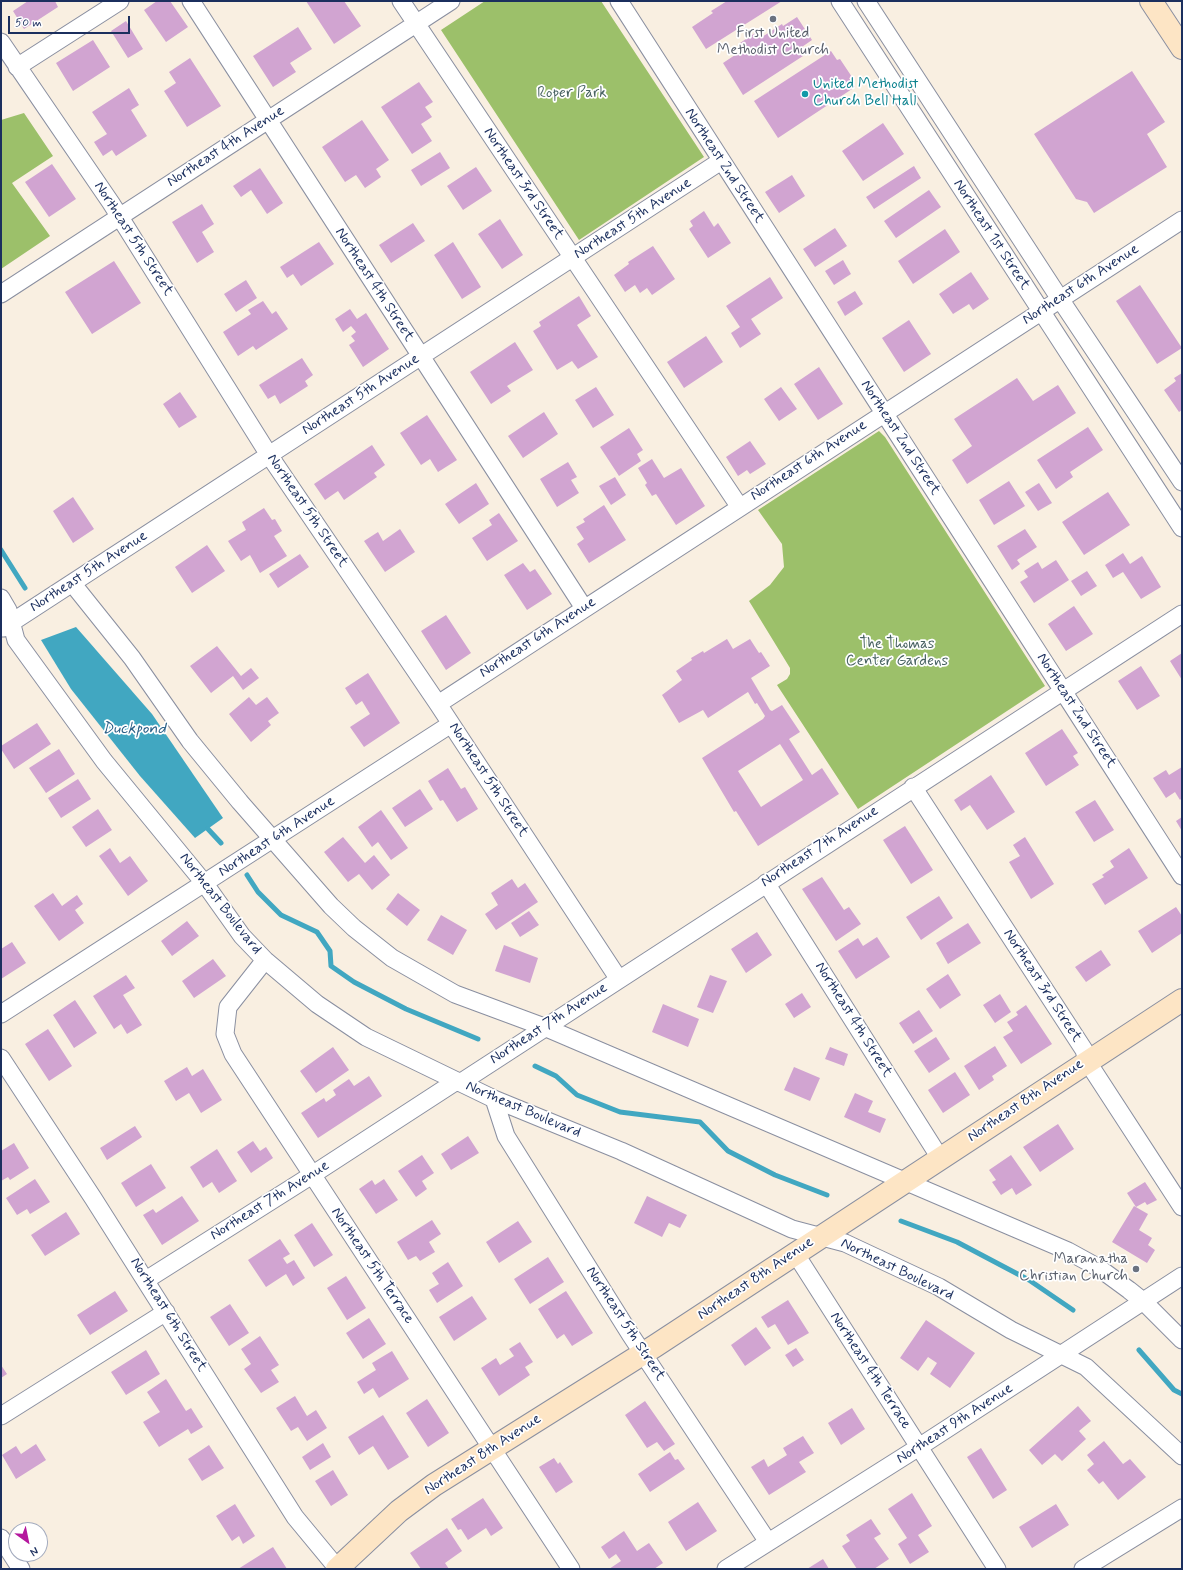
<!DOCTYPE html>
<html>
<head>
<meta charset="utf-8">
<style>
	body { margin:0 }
	#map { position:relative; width:1183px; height:1570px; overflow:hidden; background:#f9efe1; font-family:Mynerve,sans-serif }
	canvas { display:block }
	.frame { position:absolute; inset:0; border:2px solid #1b2f5e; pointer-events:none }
	.north { position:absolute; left:8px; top:1522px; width:40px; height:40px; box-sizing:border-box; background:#fff; border:1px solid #a4acbf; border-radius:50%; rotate:147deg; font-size:11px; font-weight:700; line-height:16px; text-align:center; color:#1b2f5e }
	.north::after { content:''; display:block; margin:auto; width:14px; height:18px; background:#b5179e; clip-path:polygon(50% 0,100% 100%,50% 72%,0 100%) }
	.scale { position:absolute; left:8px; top:16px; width:122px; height:18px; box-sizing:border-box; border:2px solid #1b2f5e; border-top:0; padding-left:5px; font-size:12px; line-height:14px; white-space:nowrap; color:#1b2f5e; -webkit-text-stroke:3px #fff; paint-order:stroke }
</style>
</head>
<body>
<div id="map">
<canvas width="1183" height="1570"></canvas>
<div class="frame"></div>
<div class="north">N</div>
<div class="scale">50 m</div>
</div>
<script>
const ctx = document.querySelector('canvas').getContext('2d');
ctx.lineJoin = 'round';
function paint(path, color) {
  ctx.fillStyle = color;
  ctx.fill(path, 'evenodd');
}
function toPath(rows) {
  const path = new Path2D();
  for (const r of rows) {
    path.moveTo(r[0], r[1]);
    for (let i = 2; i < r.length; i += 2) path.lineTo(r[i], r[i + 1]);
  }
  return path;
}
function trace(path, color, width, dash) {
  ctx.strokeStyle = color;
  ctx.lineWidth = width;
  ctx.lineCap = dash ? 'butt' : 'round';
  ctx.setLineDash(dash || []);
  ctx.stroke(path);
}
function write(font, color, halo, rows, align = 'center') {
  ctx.font = font + ' Mynerve,sans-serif';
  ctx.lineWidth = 3.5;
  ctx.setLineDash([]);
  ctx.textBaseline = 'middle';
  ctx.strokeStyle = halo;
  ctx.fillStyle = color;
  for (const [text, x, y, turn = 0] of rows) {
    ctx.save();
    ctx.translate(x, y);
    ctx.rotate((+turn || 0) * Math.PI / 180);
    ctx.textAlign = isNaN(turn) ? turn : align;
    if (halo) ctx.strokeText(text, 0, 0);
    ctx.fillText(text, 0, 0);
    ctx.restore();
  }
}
paint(toPath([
	[485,1,601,1,704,157,579,240,441,30],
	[24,113,53,156,12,183,50,236,1,269,1,120],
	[879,431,885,437,1045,686,858,809,777,685,787,679,790,674,790,668,749,601,770,585,784,567,782,544,758,510]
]), '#9cc06a');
paint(toPath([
	[76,627,152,714,223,818,195,838,140,776,71,689,41,640]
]), '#41a7c1');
trace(toPath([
	[1,550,25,588],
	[208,829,221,843],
	[247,875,258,892,281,915,317,932,330,951,331,966,354,982,406,1009,478,1039],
	[535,1066,556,1076,577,1095,620,1112,700,1122,728,1151,775,1175,827,1195],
	[901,1221,957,1242,1029,1280,1073,1310],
	[1139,1350,1174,1390,1182,1394]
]), '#41a7c1', 5);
paint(toPath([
	[28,1,55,1,58,7,24,29,13,11],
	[157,1,170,1,188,27,166,42,144,10],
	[306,1,344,1,361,26,334,44],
	[727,1,782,1,706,49,692,27,713,13,711,11],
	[797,17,812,40,799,49,803,56,743,95,723,63,744,49,740,43,758,31,762,37,782,24,783,26],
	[126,21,143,49,128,58,111,31],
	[298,27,312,49,290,63,296,72,273,87,253,56],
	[93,40,110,67,73,91,56,63],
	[831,51,837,60,840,59,852,77,849,78,855,87,778,138,754,101],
	[190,58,221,106,187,127,164,91,176,83,169,72],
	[1132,71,1165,122,1147,134,1167,167,1094,213,1087,202,1076,199,1034,134],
	[419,82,433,102,425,107,432,117,421,124,432,141,412,154,381,107],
	[129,88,139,105,131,110,147,136,116,156,112,150,103,156,94,142,107,134,92,112],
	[362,120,389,160,376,169,381,177,365,188,356,175,345,182,322,147],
	[883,123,904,154,863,181,842,151],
	[440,152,450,168,421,186,411,170],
	[52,164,76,199,49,217,25,182],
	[914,166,921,178,874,209,866,197],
	[476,167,492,191,463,210,447,186],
	[260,168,283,203,267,214,251,190,241,197,233,186],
	[792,175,805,196,779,213,765,192],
	[929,190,941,207,896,238,884,221],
	[202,204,214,224,202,232,214,252,197,263,172,222],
	[704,211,714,227,718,223,731,243,708,258,689,229,693,226,690,221],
	[500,219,523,255,502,269,478,234],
	[413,223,425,241,391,263,379,245],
	[835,228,847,246,815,267,803,249],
	[945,229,960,252,913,284,898,261],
	[319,242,334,264,301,286,293,274,287,278,280,267],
	[453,242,481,287,462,299,434,255],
	[653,246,675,279,652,295,647,288,640,293,635,285,625,292,614,275,629,264,628,262],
	[843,260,851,274,834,285,825,271],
	[114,261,141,303,92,334,65,292],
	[971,272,989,299,973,310,969,304,953,314,939,294],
	[770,277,783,298,751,319,761,334,740,348,731,333,740,327,726,306],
	[246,280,257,298,236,312,224,294],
	[1140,285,1182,348,1157,364,1116,301],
	[855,291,863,304,845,316,837,302],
	[579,296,591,316,577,325,598,357,578,369,572,361,557,370,533,331,541,326,539,322],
	[263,301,272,314,276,311,288,329,256,350,253,346,238,356,223,332,251,314,248,310],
	[350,309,357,319,366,313,389,349,363,367,349,345,355,341,351,336,356,332,351,326,343,332,335,319],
	[909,320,931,354,904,372,882,338],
	[706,336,723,362,684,388,667,362],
	[515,342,533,370,507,386,511,391,491,404,470,372],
	[302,358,313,375,305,381,308,386,280,404,275,395,268,399,259,385],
	[819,367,843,404,818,420,794,384],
	[1182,373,1182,410,1179,412,1164,390,1176,381,1174,378],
	[1017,378,1033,401,1058,385,1076,413,967,484,952,460,972,446,954,419],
	[596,387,614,415,593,428,575,400],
	[781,387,797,409,779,421,764,399],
	[180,392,197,417,179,428,163,404],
	[544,412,558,434,523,458,508,436],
	[427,415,457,460,438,472,430,459,421,465,400,433],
	[1088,427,1103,450,1070,472,1073,477,1056,489,1037,460],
	[629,428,643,450,637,454,641,461,619,476,600,447],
	[750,441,766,464,750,474,747,470,738,476,726,457],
	[372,445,385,465,374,473,377,477,344,500,338,491,325,500,314,484],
	[652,459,664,478,681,468,705,506,676,525,656,494,652,496,645,485,647,483,638,468],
	[568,462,577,477,571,480,579,493,557,507,540,479],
	[615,477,626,495,611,505,599,486],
	[1009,481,1025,506,994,525,979,500],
	[476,483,489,504,459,524,445,504],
	[1039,483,1052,503,1038,511,1025,492],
	[1108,492,1130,525,1084,555,1062,522],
	[73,497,94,529,73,543,53,511],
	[604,505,626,540,589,563,577,544,584,539,576,527,585,522,583,519],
	[264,508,272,520,275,519,282,531,274,536,287,556,260,573,250,555,241,561,228,541,246,530,242,522],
	[499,513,518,541,487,561,472,538,492,525,489,520],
	[400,529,415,552,385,572,364,541,378,532,383,541],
	[1025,529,1037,547,1017,560,1020,564,1012,570,997,546],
	[207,545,225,571,192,593,175,567],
	[1123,553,1130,564,1142,556,1161,587,1141,599,1123,572,1113,578,1105,565],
	[300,554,309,567,278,588,269,574],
	[1056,560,1069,580,1034,603,1020,582,1028,577,1024,571,1038,562,1042,569],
	[523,563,530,572,535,569,552,594,527,610,504,575],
	[1087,571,1097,586,1081,596,1071,581],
	[1074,606,1093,634,1066,651,1048,624],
	[446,615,471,653,446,670,421,631],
	[727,639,733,649,750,639,759,653,761,652,770,666,751,678,770,710,772,711,782,705,800,732,789,739,812,775,822,768,839,794,758,846,736,811,734,812,702,758,763,719,765,716,757,703,755,704,748,692,708,718,703,710,679,723,662,695,682,680,676,671,692,660,691,658,703,651,704,653],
	[780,744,803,780,761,807,738,771],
	[217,646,241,676,251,668,259,678,243,690,233,676,211,693,190,666],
	[1182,653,1182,680,1170,661],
	[1141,666,1160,696,1137,710,1118,681],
	[368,673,400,723,364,747,350,727,370,714,362,701,356,705,345,688],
	[249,697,256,705,267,697,279,713,268,721,271,725,251,742,229,714],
	[37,723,51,744,14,769,1,749,1,746],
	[1062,729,1078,753,1073,756,1079,765,1046,786,1025,753],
	[59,749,75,774,46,793,29,768],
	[1182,767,1182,798,1180,800,1175,792,1166,798,1153,778,1166,770,1169,775],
	[448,768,461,789,465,787,478,809,457,822,443,800,440,801,428,781],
	[991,775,1015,812,987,830,970,805,961,811,954,800],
	[78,779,91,799,61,818,48,798],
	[420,789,433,809,405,827,392,808],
	[1095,800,1114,830,1094,842,1075,812],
	[98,809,112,830,86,847,72,827],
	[381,810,408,848,391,860,378,842,372,847,358,827],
	[1182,817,1182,831,1176,821],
	[905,826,933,870,911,884,883,840],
	[343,837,365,863,374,855,390,875,372,890,359,874,348,882,324,852],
	[1025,837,1054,884,1031,899,1009,862,1020,856,1013,845],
	[110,848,120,863,130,856,148,881,128,896,99,856],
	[1129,848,1148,878,1105,905,1092,884,1104,877,1102,875,1114,867,1110,861],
	[822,877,844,910,849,907,861,924,836,941,802,889],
	[512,879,518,888,525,883,538,902,496,930,485,914,498,905,491,893],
	[53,893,62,906,77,895,83,904,75,910,84,923,59,941,34,906],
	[398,893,420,910,407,926,386,909],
	[939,896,953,918,921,940,906,917],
	[1176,907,1182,916,1182,933,1152,953,1138,931],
	[529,911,539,925,520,937,511,923],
	[441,915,467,930,453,955,427,940],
	[187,921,199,936,172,956,161,941],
	[968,923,981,943,948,964,936,943],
	[757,932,772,955,746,973,731,949],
	[877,937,890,957,856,979,838,951,858,938,863,946],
	[12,942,26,963,1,979,1,949],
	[504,945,538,958,530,983,495,971],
	[1101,950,1111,965,1086,982,1075,967],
	[213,959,226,976,194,998,182,981],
	[948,974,961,995,940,1009,926,989],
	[126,975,135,988,123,995,142,1025,127,1034,121,1024,114,1029,93,996],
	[710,975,727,981,713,1013,697,1007],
	[802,993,811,1007,794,1018,785,1004],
	[1000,994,1011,1012,995,1023,983,1005],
	[75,1000,97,1033,74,1048,53,1015],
	[663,1004,699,1019,688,1047,652,1032],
	[1026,1005,1052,1044,1021,1064,1003,1037,1013,1031,1007,1022,1018,1015,1016,1012],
	[919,1010,933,1031,913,1044,899,1023],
	[48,1029,72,1066,49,1081,25,1044],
	[936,1037,950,1059,929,1073,914,1051],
	[995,1046,1007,1066,992,1076,994,1080,979,1090,964,1066],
	[333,1047,349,1070,316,1093,300,1071],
	[830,1047,848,1054,844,1066,825,1059],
	[187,1067,192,1076,203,1069,222,1100,201,1113,189,1093,176,1101,164,1081],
	[794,1067,820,1078,810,1101,784,1090],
	[955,1072,970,1095,943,1113,928,1090],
	[369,1076,382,1096,318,1138,301,1113,324,1098,326,1102,336,1095,333,1090,349,1079,354,1086],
	[855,1093,873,1101,868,1112,886,1119,880,1133,844,1117],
	[1058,1124,1074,1149,1040,1172,1023,1147],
	[135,1126,142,1137,107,1160,100,1148],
	[468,1136,479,1153,451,1170,441,1154],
	[253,1141,260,1151,266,1147,273,1158,251,1173,237,1152],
	[14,1143,29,1168,10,1180,8,1177,1,1181,1,1151],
	[217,1149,237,1181,219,1193,212,1182,203,1188,190,1167],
	[422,1155,434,1173,422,1181,427,1189,416,1197,398,1171],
	[1011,1155,1032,1185,1016,1195,1012,1188,1001,1195,992,1182,996,1180,989,1170],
	[151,1164,166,1188,136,1207,121,1183],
	[35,1179,50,1202,30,1214,27,1209,17,1215,6,1198],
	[384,1179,398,1200,376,1214,359,1189,372,1180,375,1185],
	[1145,1182,1157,1200,1147,1205,1145,1202,1136,1207,1127,1193],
	[182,1196,199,1221,162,1245,143,1215,153,1209,156,1213],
	[647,1196,687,1215,680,1228,669,1223,662,1237,634,1223],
	[1134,1206,1148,1214,1139,1230,1152,1238,1148,1245,1155,1250,1147,1263,1112,1242],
	[66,1212,80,1234,45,1256,31,1235],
	[432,1220,441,1234,429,1242,435,1252,420,1261,416,1256,408,1260,397,1242],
	[518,1221,532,1242,499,1263,486,1242],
	[312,1223,333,1255,314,1267,294,1235],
	[280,1239,290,1254,283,1258,287,1264,294,1260,305,1278,293,1286,286,1274,266,1287,248,1260],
	[548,1257,564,1282,530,1304,514,1279],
	[448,1262,463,1286,437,1303,429,1290,439,1284,432,1273],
	[346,1276,366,1308,347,1320,327,1288],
	[115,1291,128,1311,90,1335,77,1315],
	[566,1291,593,1333,572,1346,564,1334,557,1339,538,1309],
	[472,1296,487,1319,454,1341,439,1317],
	[788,1300,809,1333,788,1345,775,1324,768,1328,761,1317],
	[230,1304,249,1333,229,1346,210,1317],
	[369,1318,386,1344,363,1359,346,1333],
	[926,1320,975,1353,950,1388,930,1374,937,1363,928,1357,918,1371,900,1358],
	[756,1327,771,1348,745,1366,731,1345],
	[260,1336,279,1365,271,1370,279,1382,261,1393,244,1369,251,1364,241,1349],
	[520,1342,533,1362,525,1367,530,1375,499,1396,481,1368,496,1358,500,1365,514,1356,509,1349],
	[796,1348,804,1360,793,1367,785,1355],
	[146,1350,160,1374,126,1395,111,1372],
	[392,1351,409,1379,379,1398,373,1388,364,1394,357,1382,376,1370,372,1363],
	[1,1365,7,1374,1,1378],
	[166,1379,186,1411,191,1408,203,1427,191,1434,188,1429,159,1447,143,1422,160,1412,147,1392],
	[295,1396,307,1416,316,1410,327,1428,307,1441,298,1427,291,1431,276,1408],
	[427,1399,449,1433,428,1447,406,1413],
	[645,1401,675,1444,664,1451,657,1442,647,1448,625,1415],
	[1078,1406,1091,1421,1079,1431,1086,1439,1062,1461,1055,1454,1042,1465,1029,1450],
	[852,1408,865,1429,841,1445,828,1423],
	[383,1415,409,1457,388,1470,373,1446,359,1455,348,1437],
	[803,1436,814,1453,799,1462,806,1472,769,1495,751,1467,764,1459,768,1467,787,1455,783,1448],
	[1104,1441,1123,1464,1130,1459,1146,1477,1118,1500,1103,1481,1099,1484,1087,1470,1094,1464,1087,1455],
	[323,1443,331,1457,310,1470,302,1457],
	[36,1444,46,1460,16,1479,2,1455,16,1446,21,1454],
	[209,1445,224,1468,202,1481,188,1459],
	[981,1448,1007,1490,993,1499,967,1457],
	[670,1452,675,1460,678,1459,685,1469,650,1492,638,1474],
	[554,1458,558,1464,560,1462,573,1482,556,1493,539,1467],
	[333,1470,348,1495,331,1506,315,1481],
	[912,1493,932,1526,918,1535,929,1552,910,1564,898,1544,907,1538,888,1509],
	[483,1498,503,1528,491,1536,486,1528,468,1540,461,1529,458,1530,451,1519],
	[698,1502,717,1531,686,1551,668,1522],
	[235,1504,255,1536,243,1544,239,1536,232,1541,216,1516],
	[1056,1504,1069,1525,1032,1548,1019,1527],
	[871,1519,881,1534,874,1538,889,1559,874,1569,857,1569,842,1546,850,1541,846,1535],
	[447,1528,462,1551,445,1563,449,1569,421,1569,410,1553],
	[624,1531,637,1551,649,1543,663,1563,654,1569,609,1569,621,1561,616,1554,609,1559,601,1547],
	[273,1547,287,1569,238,1569],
	[823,1559,829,1569,807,1569]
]), '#d1a4d1');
const street = toPath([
	[191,1,584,608],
	[401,1,739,506],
	[619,1,1182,876],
	[840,1,1182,528],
	[866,1,1060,299,1182,482],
	[1,42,111,203,269,455,438,704,618,978],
	[17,67,120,1],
	[1,294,451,1],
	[72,583,132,658,190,741,240,802,331,906,354,928,392,958,455,994,544,1027,1068,1251,1099,1268,1129,1290,1144,1302,1182,1340],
	[1,598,8,610,16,640,104,761,205,884,242,936,265,960,317,1004,366,1037,494,1099,621,1151,792,1229,845,1243,939,1287,1011,1330,1086,1367,1182,1456],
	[3,628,721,161],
	[438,704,1182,220],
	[913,787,1084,1050,1087,1061,1182,1207],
	[766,883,940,1158],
	[265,960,228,1007,225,1034,233,1054,571,1569],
	[1,1014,451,724],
	[1,1058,93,1198,295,1517,338,1569],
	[460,1083,1182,614],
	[494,1099,506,1136,630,1334,768,1542],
	[795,1253,997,1569],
	[146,1280,312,1175,455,1082],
	[1,1416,166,1312],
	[1,1538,21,1569],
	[726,1569,919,1447,1182,1276],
	[1083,1569,1182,1508]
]);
const secondary = toPath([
	[1151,1,1182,48],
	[337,1569,399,1511,434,1485,655,1346,1182,1000]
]);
trace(street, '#8a8fa0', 19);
trace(secondary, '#8a8fa0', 24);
trace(street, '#fff', 17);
trace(secondary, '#fde5c5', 22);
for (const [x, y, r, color] of [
	[773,19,4,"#6b7280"],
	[805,94,4,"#0f9aa8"],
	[1136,1269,4,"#6b7280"]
]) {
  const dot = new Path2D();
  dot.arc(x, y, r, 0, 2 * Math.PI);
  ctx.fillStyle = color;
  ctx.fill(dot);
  trace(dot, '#fff', 1.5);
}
write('15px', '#5b616d', '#fff', [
	["First United",773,34],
	["Methodist Church",773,51],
	["Maranatha",1128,1260,"right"],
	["Christian Church",1128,1277,"right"]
]);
write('15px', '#0d838f', '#fff', [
	["United Methodist",813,85],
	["Church Bell Hall",813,102]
], 'left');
write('15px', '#486262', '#fff', [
	["Roper Park",572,94],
	["The Thomas",897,645],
	["Center Gardens",897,662]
]);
write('15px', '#1b2f5e', '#fff', [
	["Northeast 4th Avenue",226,147,-33],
	["Northeast 2nd Street",724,166,57],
	["Northeast 3rd Street",523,184,56],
	["Northeast 5th Avenue",633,219,-33],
	["Northeast 1st Street",991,235,57],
	["Northeast 5th Street",133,239,57],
	["Northeast 4th Street",374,285,57],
	["Northeast 6th Avenue",1081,285,-33],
	["Northeast 5th Avenue",361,395,-33],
	["Northeast 2nd Street",900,438,57],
	["Northeast 6th Avenue",809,461,-33],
	["Northeast 5th Street",307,511,56],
	["Northeast 5th Avenue",89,572,-33],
	["Northeast 6th Avenue",538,638,-33],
	["Northeast 2nd Street",1076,711,57],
	["Northeast 5th Street",488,780,57],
	["Northeast 6th Avenue",277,837,-33],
	["Northeast 7th Avenue",820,847,-33],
	["Northeast Boulevard",220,904,52],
	["Northeast 3rd Street",1042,986,57],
	["Northeast 4th Street",853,1020,58],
	["Northeast 7th Avenue",549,1024,-33],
	["Northeast 8th Avenue",1026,1101,-34],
	["Northeast Boulevard",523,1110,23],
	["Northeast 7th Avenue",270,1201,-32],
	["Northeast 5th Terrace",372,1266,56],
	["Northeast Boulevard",897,1270,26],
	["Northeast 8th Avenue",756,1279,-34],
	["Northeast 6th Street",168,1315,58],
	["Northeast 5th Street",625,1324,57],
	["Northeast 4th Terrace",870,1371,57],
	["Northeast 9th Avenue",955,1424,-33],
	["Northeast 8th Avenue",483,1455,-33]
]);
write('italic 16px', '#2a5f86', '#fff', [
	["Duckpond",134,730]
]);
</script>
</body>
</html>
